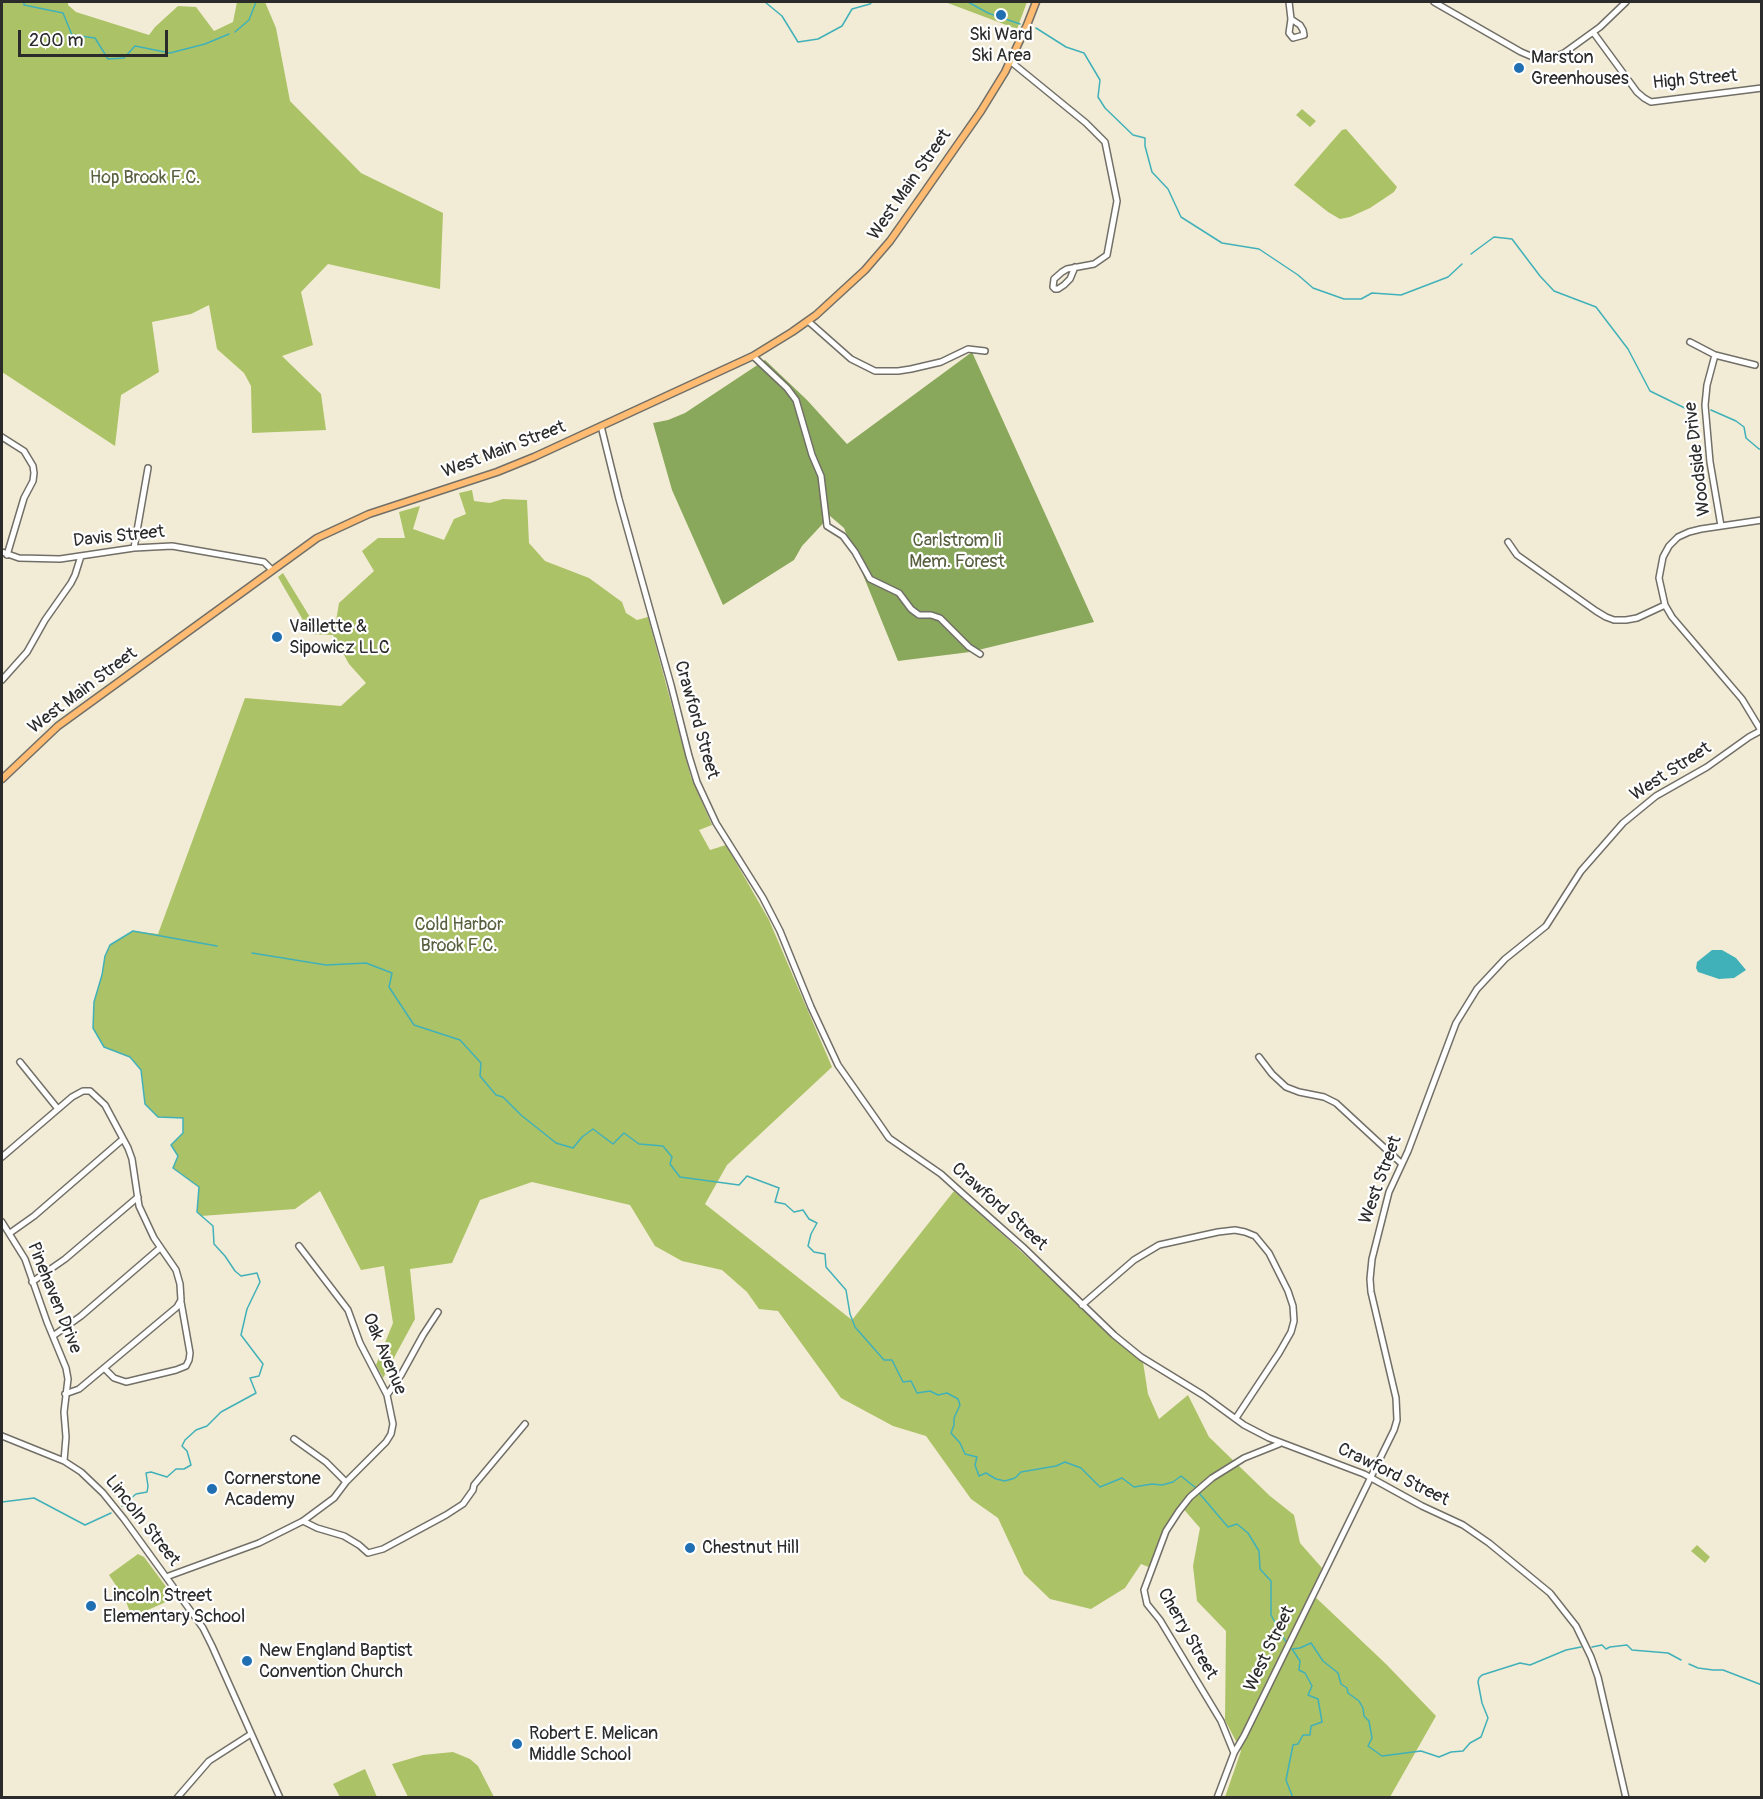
<!DOCTYPE html>
<html>
<head>
<meta charset="utf-8">
<style>
	body { margin:0 }
	#map { position:relative; width:1763px; height:1799px; overflow:hidden; background:#f2ecd6; font-family:Pangolin,sans-serif }
	canvas { display:block }
	.frame { position:absolute; inset:0; border:3px solid #2b2b2b; pointer-events:none }
	.scale { position:absolute; left:18px; top:30px; width:150px; height:27px; box-sizing:border-box; border:3px solid #2b2b2b; border-top:0; padding-left:8px; font-size:18px; line-height:21px; white-space:nowrap; color:#2b2b2b; -webkit-text-stroke:4px #fff; paint-order:stroke }
</style>
</head>
<body>
<div id="map">
<canvas width="1763" height="1799"></canvas>
<div class="frame"></div>
<div class="scale">200 m</div>
</div>
<script>
const ctx = document.querySelector('canvas').getContext('2d');
ctx.lineJoin = 'round';
function paint(path, color) {
  ctx.fillStyle = color;
  ctx.fill(path, 'evenodd');
}
function toPath(rows) {
  const path = new Path2D();
  for (const r of rows) {
    path.moveTo(r[0], r[1]);
    for (let i = 2; i < r.length; i += 2) path.lineTo(r[i], r[i + 1]);
  }
  return path;
}
function trace(path, color, width, dash) {
  ctx.strokeStyle = color;
  ctx.lineWidth = width;
  ctx.lineCap = dash ? 'butt' : 'round';
  ctx.setLineDash(dash || []);
  ctx.stroke(path);
}
function write(font, color, halo, rows, align = 'center') {
  ctx.font = font + ' Pangolin,sans-serif';
  ctx.lineWidth = 4.5;
  ctx.setLineDash([]);
  ctx.textBaseline = 'middle';
  ctx.strokeStyle = halo;
  ctx.fillStyle = color;
  for (const [text, x, y, turn = 0] of rows) {
    ctx.save();
    ctx.translate(x, y);
    ctx.rotate((+turn || 0) * Math.PI / 180);
    ctx.textAlign = isNaN(turn) ? turn : align;
    if (halo) ctx.strokeText(text, 0, 0);
    ctx.fillText(text, 0, 0);
    ctx.restore();
  }
}
paint(toPath([
	[2,2,68,2,68,5,76,12,149,35,155,27,178,6,196,7,214,31,233,22,237,2,265,2,276,28,290,101,361,173,443,213,440,289,328,264,301,292,313,345,282,356,321,394,326,430,252,433,251,386,244,373,217,349,209,305,191,314,152,322,159,372,121,395,115,446,2,372],
	[945,2,1027,2,1017,29],
	[1302,109,1316,121,1310,127,1296,115],
	[1346,129,1397,187,1394,192,1370,208,1350,217,1340,219,1328,212,1294,185,1342,130],
	[472,490,474,501,490,503,503,499,527,500,529,543,545,561,589,578,622,602,626,613,637,620,648,617,691,777,712,825,699,830,710,850,726,845,769,920,832,1067,727,1165,705,1204,852,1320,954,1191,1011,1242,1122,1346,1143,1362,1148,1394,1159,1419,1188,1395,1209,1437,1270,1496,1294,1515,1300,1543,1322,1568,1311,1593,1386,1664,1436,1716,1390,1797,1225,1797,1241,1751,1225,1720,1226,1631,1197,1601,1193,1566,1200,1528,1180,1505,1151,1568,1141,1564,1125,1588,1091,1609,1050,1599,1024,1574,998,1518,971,1499,926,1436,893,1426,841,1398,778,1311,759,1309,747,1292,722,1270,682,1261,655,1246,630,1205,532,1182,480,1200,452,1263,410,1269,415,1319,383,1378,376,1365,393,1323,384,1266,361,1270,320,1191,295,1209,201,1216,197,1212,199,1187,173,1168,178,1156,171,1145,183,1133,183,1118,158,1117,145,1104,141,1070,130,1057,104,1047,93,1028,94,1002,102,975,105,956,110,945,133,931,158,934,245,698,341,706,366,683,349,664,333,635,311,634,278,577,283,573,316,627,335,627,339,603,374,571,362,551,378,538,405,538,399,512,420,506,413,529,444,540,454,519,466,514,459,493],
	[1697,1545,1710,1557,1705,1563,1691,1551],
	[138,1554,144,1557,170,1592,168,1601,132,1617,125,1599,109,1575],
	[453,1752,470,1759,478,1766,494,1797,408,1797,392,1764,423,1755],
	[365,1769,377,1797,340,1797,333,1784]
]), '#acc266');
paint(toPath([
	[972,352,1094,622,970,652,898,661,844,528,830,516,802,546,794,560,723,605,672,490,653,423,668,420,685,413,765,360,807,400,847,444]
]), '#89a85b');
paint(toPath([
	[1712,950,1722,950,1736,958,1746,970,1734,978,1719,979,1698,972,1696,968,1697,962]
]), '#41b1b9');
trace(toPath([
	[24,2,24,5,63,13,72,35,95,38,108,59,124,58,135,46,170,53,205,44,229,34],
	[765,2,782,16,798,42,818,39,842,26,852,9,870,4,872,2],
	[968,2,988,13,1020,24],
	[1036,28,1066,47,1084,53,1100,80,1098,97,1105,108,1133,135,1145,138,1145,146,1152,172,1168,189,1181,217,1222,243,1259,249,1298,275,1313,288,1344,299,1361,299,1372,293,1401,295,1448,277,1462,264],
	[235,32,249,20,256,2],
	[1471,254,1494,237,1512,239,1540,276,1554,291,1596,307,1628,349,1650,391,1697,414],
	[1711,410,1736,421,1744,427,1746,438,1759,449,1762,449],
	[252,953,326,965,366,963,392,973,389,987,414,1025,460,1040,481,1063,480,1076,496,1095,503,1097,521,1115,556,1143,573,1148,582,1137,593,1129,613,1144,624,1133,639,1144,663,1146,672,1157,670,1164,680,1177,739,1185,747,1176,779,1188,775,1202,785,1204,794,1212,803,1210,809,1219,817,1223,811,1234,808,1246,814,1252,825,1254,826,1267,846,1290,850,1314,855,1327,884,1360,892,1360,903,1382,911,1381,917,1393,930,1391,938,1395,947,1393,958,1399,960,1405,954,1418,954,1425,951,1433,960,1443,965,1454,977,1457,975,1465,979,1476,986,1473,996,1479,1005,1481,1015,1478,1021,1472,1056,1466,1065,1462,1081,1468,1100,1487,1122,1478,1134,1487,1152,1484,1162,1485,1173,1482,1181,1476,1196,1488],
	[1199,1493,1228,1527,1237,1524,1248,1533,1259,1551,1260,1569,1271,1581,1271,1615,1286,1642],
	[2,1502,34,1498,85,1525,111,1513],
	[122,1506,136,1494,147,1492,148,1486,146,1473,151,1472,167,1477,176,1469,184,1469,191,1465,187,1451,182,1446,185,1440,196,1430,207,1426,221,1412,256,1393,250,1378,259,1376,263,1364,241,1335,247,1309,260,1282,257,1273,241,1276,235,1271,225,1256,214,1244,213,1226,197,1212,199,1187,173,1168,178,1156,171,1145,183,1133,183,1118,158,1117,145,1104,141,1070,130,1057,104,1047,93,1028,94,1002,102,975,105,956,110,945,133,931,217,946],
	[1592,1647,1602,1645,1606,1649,1610,1647,1627,1645,1632,1650,1668,1653,1681,1660],
	[1689,1664,1698,1668,1713,1670,1723,1670,1762,1685],
	[1293,1798,1286,1780,1293,1745,1298,1744,1303,1735,1310,1735,1311,1726,1322,1722,1318,1699,1308,1695,1312,1686,1305,1673,1299,1670,1300,1661,1292,1649,1300,1648,1311,1643,1323,1661,1338,1673,1341,1684,1347,1688,1348,1693,1359,1701,1363,1708,1364,1716,1369,1721,1372,1738,1368,1746,1382,1756,1421,1751,1439,1757,1451,1752,1463,1751,1470,1743,1481,1737,1488,1718,1482,1703,1478,1682,1479,1678,1482,1675,1520,1663,1530,1665,1566,1650,1581,1647]
]), '#41b1b9', 1.5);
const minor = toPath([
	[1289,2,1291,19,1289,33,1293,38,1304,35,1303,30,1300,25,1291,19],
	[1434,2,1521,52,1540,60,1550,59,1564,53,1600,27,1626,2],
	[1593,32,1637,92,1644,98,1651,102,1762,88],
	[1010,61,1086,123,1105,142,1117,201,1107,255,1094,264,1067,269,1062,272,1054,279,1053,287,1055,289,1058,289,1064,285,1070,279,1075,267],
	[808,321,851,359,875,371,898,371,911,369,941,362,968,349,985,351],
	[1690,342,1715,355,1755,365],
	[1715,355,1707,385,1705,405,1710,462,1721,526],
	[753,356,787,388,796,400,812,455,821,476,827,526,843,536,855,552,870,579,899,593,911,609,919,615,931,615,940,618,969,647,980,654],
	[601,426,619,499,671,685,689,756,697,782,716,823,763,898,780,931,811,1007,838,1065,878,1122,889,1138,941,1174,962,1193,1023,1247,1114,1335,1141,1357,1203,1395,1244,1425,1269,1438,1364,1474,1422,1506,1463,1525,1489,1543,1550,1593,1576,1626,1591,1657,1598,1677,1626,1798],
	[2,437,24,451,33,466,34,473,33,481,24,498,7,555],
	[1762,520,1701,529,1689,532,1678,537,1669,546,1663,557,1659,578,1665,605,1672,617,1742,699,1762,732],
	[1508,542,1517,555,1596,611,1606,617,1614,620,1626,620,1637,618,1665,605],
	[134,548,148,468],
	[2,552,19,558,60,559,134,548,172,546,264,562,272,570],
	[2,680,27,652,45,620,71,583,75,575,81,556],
	[1259,1057,1272,1074,1286,1087,1299,1092,1324,1097,1336,1103,1402,1164],
	[20,1062,58,1109],
	[2,1157,72,1097,83,1091,90,1091,105,1105,128,1148,132,1159,139,1206,154,1238,176,1270,180,1284,181,1300,177,1307,79,1389,65,1394],
	[2,1222,25,1259,47,1322,66,1368,68,1379,64,1412,66,1437,64,1461],
	[10,1233,34,1216,123,1139],
	[32,1282,65,1259,138,1197],
	[1082,1305,1134,1260,1159,1245,1218,1232,1235,1230,1245,1232,1255,1236,1269,1253,1288,1291,1293,1306,1294,1321,1291,1332,1279,1353,1236,1418],
	[53,1336,81,1316,160,1248],
	[104,1368,114,1378,126,1382,176,1370,186,1366,189,1360,190,1353,181,1302],
	[387,1395,401,1375,423,1335,438,1312],
	[2,1436,64,1461,81,1472,103,1493,124,1519,203,1628,212,1646,280,1798],
	[294,1439,326,1462,346,1482],
	[303,1521,317,1528,344,1536,359,1545,368,1553,383,1549,446,1515,463,1504,473,1490,474,1485,525,1424],
	[166,1577,259,1543,303,1521,334,1498,346,1482,386,1442,391,1434,393,1424,387,1395,360,1343,348,1310,299,1246],
	[1234,1753,1221,1721,1160,1620,1147,1604,1144,1590,1166,1531,1179,1511,1190,1497,1212,1478,1244,1458,1279,1444],
	[177,1798,209,1761,251,1734],
	[1217,1798,1234,1753,1244,1736,1394,1430,1397,1420,1396,1398,1371,1292,1370,1279,1372,1259,1389,1192,1408,1151,1456,1023,1477,989,1505,959,1546,926,1581,871,1623,823,1656,796,1707,767,1749,737,1762,730]
]);
const major = toPath([
	[2,779,58,726,317,538,369,514,497,472,534,457,753,356,792,332,816,315,865,270,890,241,921,197,981,111,1005,72,1027,25,1036,2]
]);
trace(minor, '#716f67', 8);
trace(major, '#716f67', 9);
trace(minor, '#fff', 5);
trace(major, '#febb71', 6);
for (const [x, y, r, color] of [
	[1001,15,6,"#1f6fb2"],
	[1519,68,6,"#1f6fb2"],
	[277,637,6,"#1f6fb2"],
	[212,1489,6,"#1f6fb2"],
	[690,1548,6,"#1f6fb2"],
	[91,1606,6,"#1f6fb2"],
	[247,1661,6,"#1f6fb2"],
	[517,1744,6,"#1f6fb2"]
]) {
  const dot = new Path2D();
  dot.arc(x, y, r, 0, 2 * Math.PI);
  ctx.fillStyle = color;
  ctx.fill(dot);
  trace(dot, '#fff', 2);
}
write('18px', '#2b2b2b', '#fff', [
	["Ski Ward",1001,35,"center"],
	["Ski Area",1001,56,"center"],
	["Marston",1531,58],
	["Greenhouses",1531,79],
	["Vaillette &",289,627],
	["Sipowicz LLC",289,648],
	["Cornerstone",224,1479],
	["Academy",224,1500],
	["Chestnut Hill",702,1548],
	["Lincoln Street",103,1596],
	["Elementary School",103,1617],
	["New England Baptist",259,1651],
	["Convention Church",259,1672],
	["Robert E. Melican",529,1734],
	["Middle School",529,1755]
], 'left');
write('18px', '#2b2b2b', '#fff', [
	["High Street",1695,80,-5],
	["West Main Street",910,185,-55],
	["West Main Street",504,450,-21],
	["Woodside Drive",1698,459,-97],
	["Davis Street",119,537,-6],
	["West Main Street",83,691,-37],
	["Crawford Street",696,720,74],
	["West Street",1671,772,-33],
	["West Street",1381,1180,-70],
	["Crawford Street",999,1207,42],
	["Pinehaven Drive",54,1298,68],
	["Oak Avenue",384,1354,67],
	["Crawford Street",1393,1475,26],
	["Lincoln Street",142,1521,52],
	["Cherry Street",1187,1634,60],
	["West Street",1270,1649,-64]
]);
write('18px', '#586040', '#fff', [
	["Hop Brook F.C.",145,178],
	["Carlstrom Ii",957,541],
	["Mem. Forest",957,562],
	["Cold Harbor",459,925],
	["Brook F.C.",459,946]
]);
</script>
</body>
</html>
